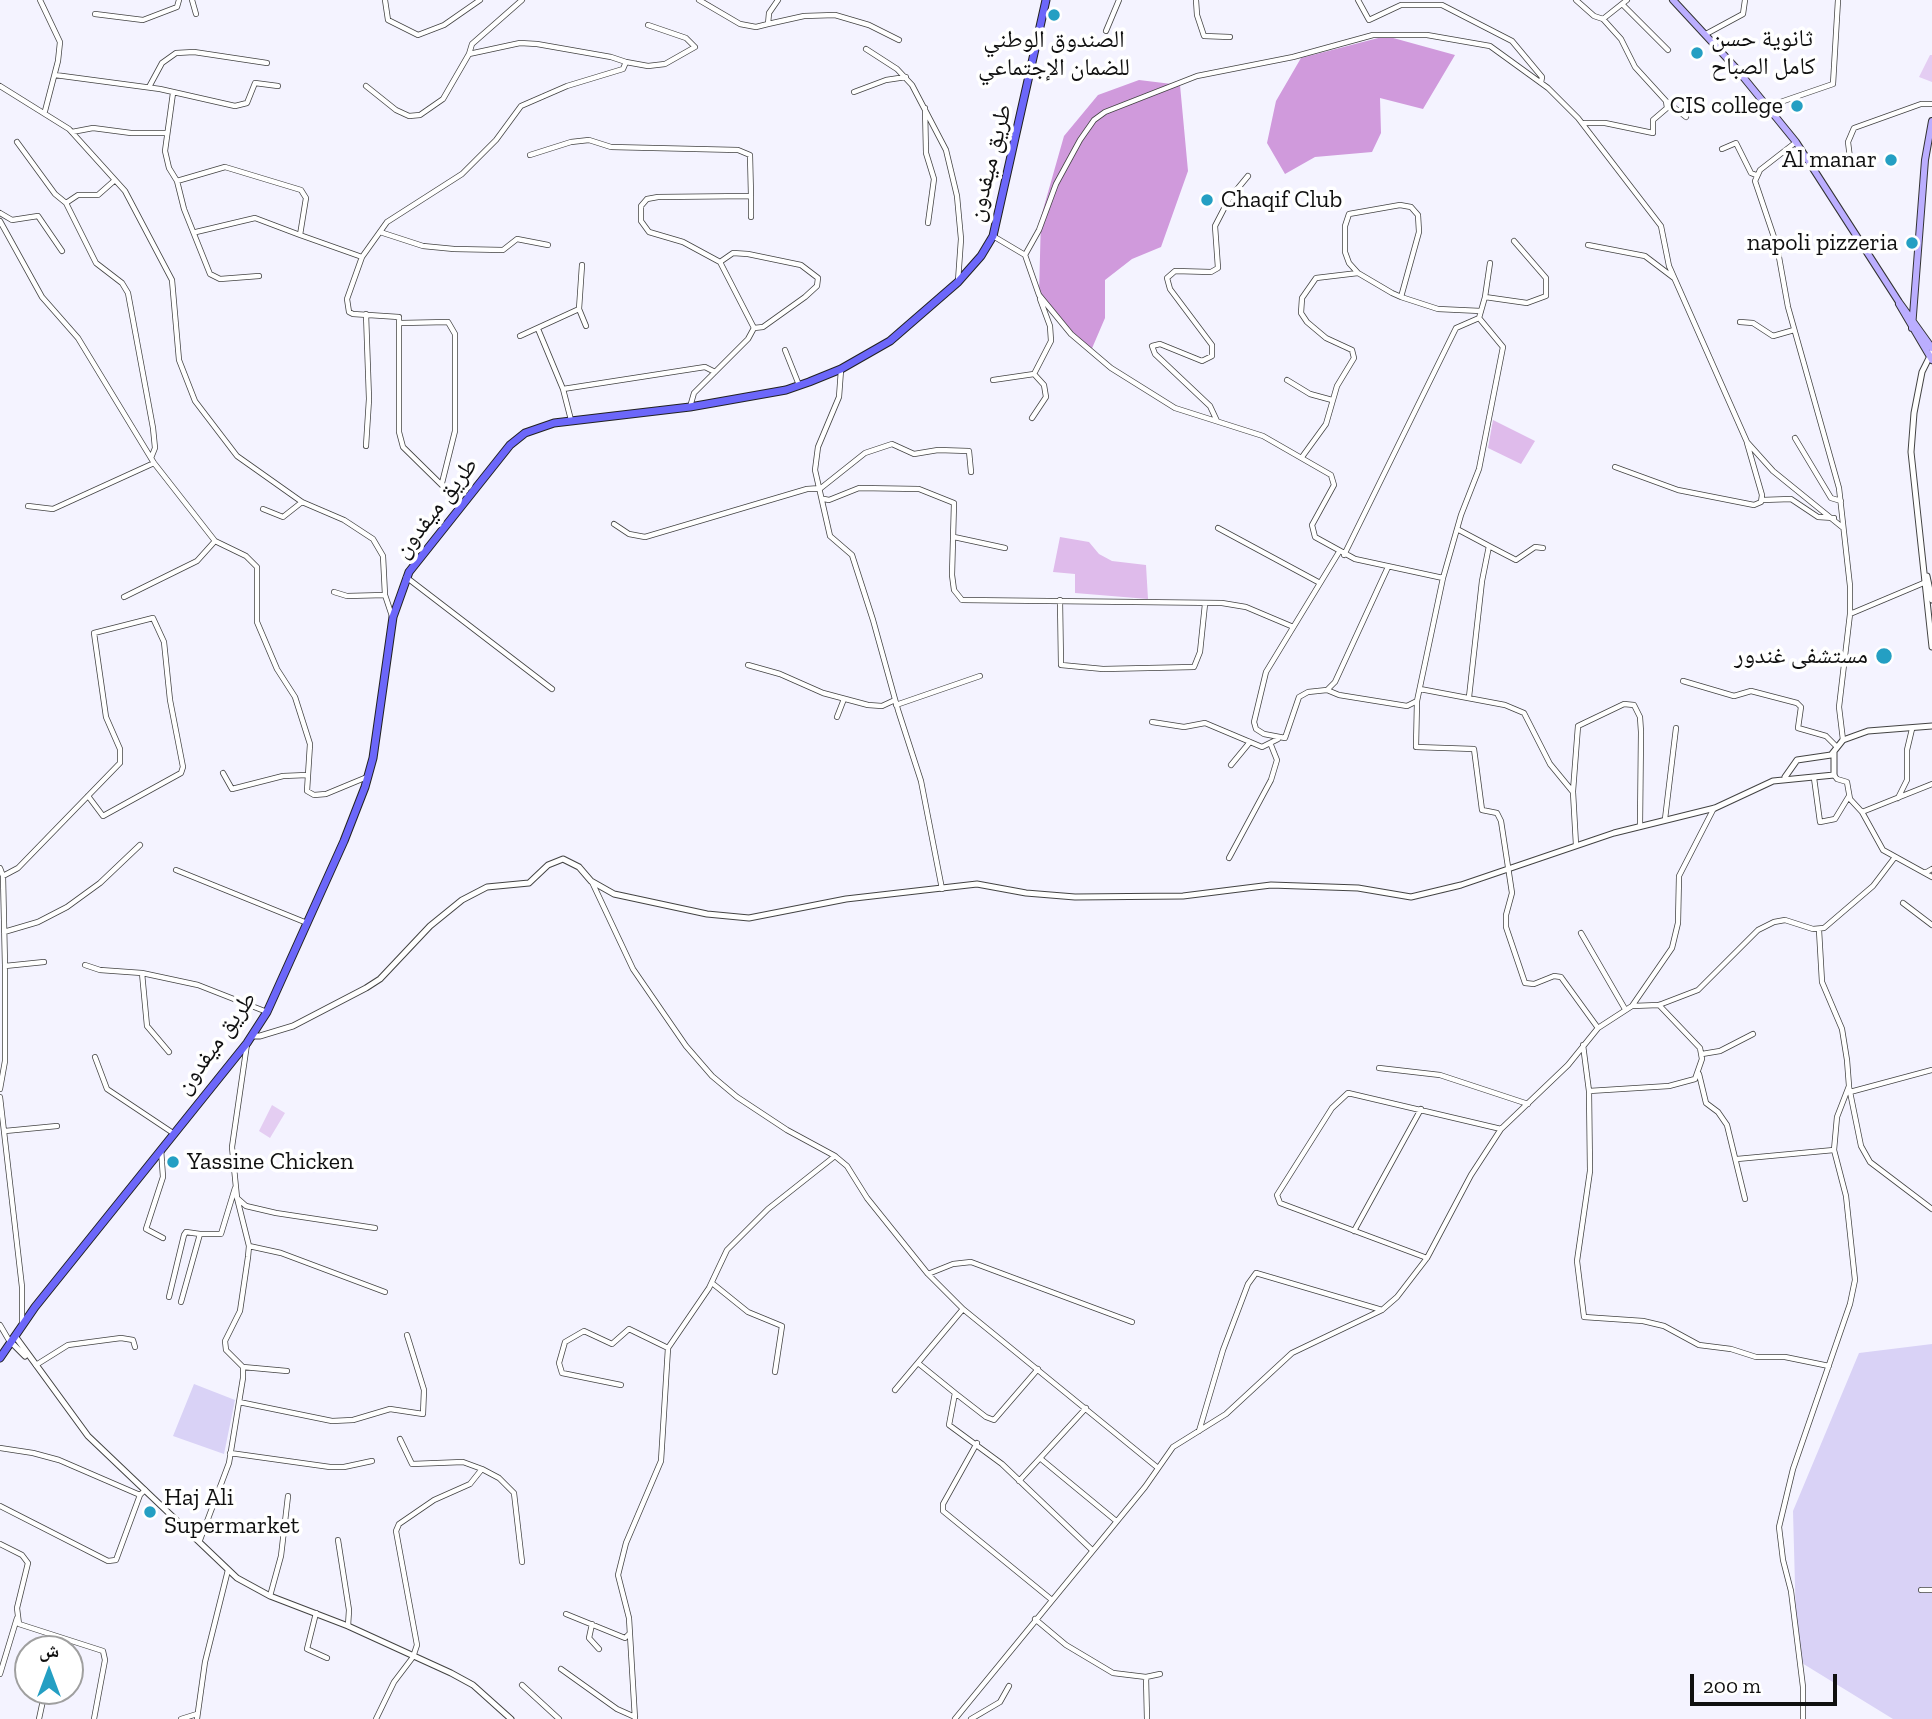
<!DOCTYPE html>
<html>
<head>
<meta charset="utf-8">
<style>
	body { margin:0 }
	#map { position:relative; width:1932px; height:1719px; overflow:hidden; background:#f4f3ff; font-family:"Zilla Slab","Noto Naskh Arabic",serif }
	canvas { display:block }
	.north { position:absolute; left:14px; top:1635px; width:70px; height:70px; box-sizing:border-box; background:#fff; border:2px solid #9f9f9f; border-radius:50%; rotate:0deg; font-size:19px; font-weight:700; line-height:28px; text-align:center; color:#101010 }
	.north::after { content:''; display:block; margin:auto; width:24px; height:32px; background:#249fc3; clip-path:polygon(50% 0,100% 100%,50% 72%,0 100%) }
	.scale { position:absolute; left:1690px; top:1674px; width:147px; height:32px; box-sizing:border-box; border:4px solid #101010; border-top:0; padding-left:9px; font-size:21px; line-height:24px; white-space:nowrap; color:#101010; -webkit-text-stroke:5px #fff; paint-order:stroke }
</style>
</head>
<body>
<div id="map">
<canvas width="1932" height="1719"></canvas>
<div class="north">ش</div>
<div class="scale">200 m</div>
</div>
<script>
const ctx = document.querySelector('canvas').getContext('2d');
ctx.lineJoin = 'round';
function paint(path, color) {
  ctx.fillStyle = color;
  ctx.fill(path, 'evenodd');
}
function toPath(rows) {
  const path = new Path2D();
  for (const r of rows) {
    path.moveTo(r[0], r[1]);
    for (let i = 2; i < r.length; i += 2) path.lineTo(r[i], r[i + 1]);
  }
  return path;
}
function trace(path, color, width, dash) {
  ctx.strokeStyle = color;
  ctx.lineWidth = width;
  ctx.lineCap = dash ? 'butt' : 'round';
  ctx.setLineDash(dash || []);
  ctx.stroke(path);
}
function write(font, color, halo, rows, align = 'center') {
  ctx.font = font + ' "Zilla Slab","Noto Naskh Arabic",serif';
  ctx.lineWidth = 7;
  ctx.setLineDash([]);
  ctx.textBaseline = 'middle';
  ctx.strokeStyle = halo;
  ctx.fillStyle = color;
  for (const [text, x, y, turn = 0] of rows) {
    ctx.save();
    ctx.translate(x, y);
    ctx.rotate((+turn || 0) * Math.PI / 180);
    ctx.textAlign = isNaN(turn) ? turn : align;
    if (halo) ctx.strokeText(text, 0, 0);
    ctx.fillText(text, 0, 0);
    ctx.restore();
  }
}
paint(toPath([
	[1932,1344,1932,1719,1893,1719,1797,1660,1793,1511,1859,1353],
	[194,1384,235,1400,224,1454,173,1436]
]), '#d9d2f6');
paint(toPath([
	[1493,420,1535,441,1521,464,1488,448],
	[1060,537,1089,542,1099,554,1112,561,1146,565,1148,599,1075,593,1075,574,1053,572]
]), '#dfbbeb');
paint(toPath([
	[1386,36,1455,55,1423,109,1380,98,1381,133,1372,152,1315,157,1285,174,1267,143,1276,101,1301,58],
	[1139,80,1180,85,1188,171,1161,247,1132,259,1105,280,1105,318,1090,353,1039,295,1041,217,1064,136,1098,95]
]), '#d09adc');
paint(toPath([
	[1930,55,1932,55,1932,82,1919,77],
	[272,1105,285,1113,270,1138,259,1131]
]), '#e4cdf2');
const minor = toPath([
	[40,0,60,42,58,61,45,111],
	[192,0,196,14],
	[385,0,388,20,418,35,444,25,480,0],
	[699,0,740,24,756,27,768,24,769,13,778,0],
	[1196,0,1197,15,1204,36,1230,37],
	[1358,0,1369,20,1401,5,1442,5,1512,41,1542,77,1541,83],
	[1576,0,1594,16,1603,19,1621,39,1635,67,1666,101,1667,108,1653,120,1653,133,1605,123,1584,123],
	[1623,5,1668,50],
	[95,14,143,20,177,7,179,0],
	[1603,19,1627,0],
	[768,24,804,16,835,15,869,25,899,40],
	[1106,31,1119,0],
	[1706,34,1743,14,1745,0],
	[866,49,897,69,912,85,946,150,957,196,961,239,958,281],
	[626,62,648,66,665,64,695,47,686,38,648,25],
	[55,75,160,89,235,106,247,103,255,83,278,86],
	[0,86,69,129,125,191,172,280,179,360,195,401,237,456,302,502,344,520,373,539,383,556,385,595,392,616],
	[366,86,396,110,409,116,420,115,443,99,469,54],
	[149,87,162,63,176,53,194,52,267,63],
	[854,92,886,80,906,77],
	[173,93,165,151,169,168,177,181,225,167,301,190,306,198,300,235,255,218,196,232],
	[1666,101,1686,117],
	[1769,106,1833,84,1838,0],
	[925,108,926,153,934,179,928,223],
	[72,132,93,128,131,133,165,133],
	[17,142,55,194,66,203],
	[1796,142,1760,170,1755,181,1777,246,1788,307,1839,488,1850,586,1850,614,1926,582],
	[1722,149,1736,143,1751,173,1756,175],
	[530,155,571,142,589,140,611,147,738,150,750,155,751,196],
	[1850,158,1848,142,1854,128,1921,104,1932,104],
	[115,180,98,195,78,195,66,203,96,263,122,283,128,293,153,428,155,448,151,458],
	[177,181,184,209,210,274,220,279,259,276],
	[0,213,12,220,38,216,62,251],
	[0,221,42,297,78,338,154,463,215,541,246,556,257,567,257,622,277,669,295,697,310,744,307,791,314,795,326,794,367,777],
	[380,232,423,246,454,249,503,250,517,239,548,245],
	[300,235,362,257],
	[993,236,1025,255,1039,295,1071,334,1111,368,1175,408,1263,436,1331,475,1334,485,1312,525,1315,537,1355,559,1443,578],
	[1588,245,1645,256,1674,278],
	[1025,255,1039,230,1056,184,1080,140,1094,120,1105,112,1197,76,1293,57,1373,35,1427,35,1490,46,1548,88,1578,118,1661,226,1669,266,1747,442,1773,471,1842,527],
	[720,262,733,253,748,254,801,265,818,278,817,286,805,297,763,327,754,328],
	[1401,297,1419,232,1418,215,1411,207,1400,205,1349,214,1345,226,1345,252,1349,263,1358,273,1392,293,1401,297,1438,309,1481,311],
	[1485,297,1490,263],
	[579,309,586,326],
	[1479,318,1485,297,1527,303,1546,296,1546,278,1514,241],
	[1740,322,1753,323,1773,336,1794,330],
	[401,323,448,322,455,334,455,431,442,483],
	[538,329,563,389,571,420],
	[520,336,579,309,582,265],
	[785,350,799,385],
	[841,370,839,397,818,447,815,470,830,536,852,555,873,620,898,710,921,781,942,889],
	[993,380,1034,374,1051,341,1050,326,1040,299],
	[1287,380,1310,394,1332,400],
	[563,389,705,367,715,372],
	[690,407,694,393,748,339,754,328,720,262,683,242,649,232,641,221,641,206,647,199,658,197,751,196,751,217],
	[1032,418,1046,397,1044,385,1034,374],
	[1217,421,1210,406,1155,354,1152,346,1160,344,1202,361,1212,356,1212,345,1170,289,1167,278,1175,271,1211,272,1218,268,1215,226,1229,199,1248,176],
	[1795,438,1831,498,1841,501],
	[366,446,369,399,366,314],
	[1302,457,1326,424,1337,386,1354,358,1352,350,1326,338,1307,322,1301,313,1302,298,1316,278,1358,273],
	[1615,467,1678,490,1754,505,1761,502,1762,495,1747,443],
	[824,499,829,500,859,488,919,489,954,503,952,575,954,590,962,600,1222,603,1246,607,1291,626],
	[1762,500,1791,499,1818,517,1834,518],
	[462,505,403,447,399,432,399,317,353,314,349,312,347,299,362,257,387,222,462,174,496,140,521,106,567,86,623,69,626,62,611,57,537,44,520,43,469,54,472,44,522,0],
	[28,506,53,509,154,463],
	[263,509,283,517,302,502],
	[614,524,629,534,645,537,807,489,821,488,865,453,892,444,914,454,938,450,969,451,971,472],
	[1218,528,1320,583],
	[1457,529,1489,546],
	[954,537,1005,548],
	[1339,552,1266,672,1254,722,1256,729,1264,734,1285,738,1299,697,1308,692,1327,690,1335,682,1388,567],
	[1344,555,1456,328,1479,318,1503,347,1479,469,1461,515,1443,578,1417,701,1416,747,1474,749,1482,810,1497,813,1501,821,1512,893,1506,915,1506,927,1525,983,1534,984,1554,976,1561,977,1598,1028,1632,1006],
	[406,577,552,689],
	[334,592,347,596,385,595],
	[124,597,197,561,215,541],
	[1060,600,1061,665,1103,669,1194,667,1200,652,1205,604],
	[748,665,780,674,823,693,868,705,882,706,895,700],
	[1683,681,1734,696,1751,691,1797,703,1801,707,1798,728,1826,736,1837,747],
	[1420,689,1505,705,1524,713,1550,764,1573,792,1576,845],
	[1327,690,1339,695,1407,706,1417,701],
	[1469,697,1482,581,1489,546,1516,560,1535,547,1543,548],
	[896,705,980,676],
	[837,717,844,699],
	[1152,722,1184,727,1205,723,1262,747,1278,739],
	[1843,740,1839,707,1850,614],
	[1231,765,1250,742],
	[223,773,232,789,283,776,307,775],
	[1834,775,1837,779,1847,782,1850,799,1862,812],
	[1814,778,1820,822,1835,819,1849,796],
	[1932,784,1862,812,1883,850,1932,877],
	[1573,791,1578,726,1624,704,1634,705,1640,717,1641,732,1640,826],
	[1898,798,1907,780,1907,750,1912,729],
	[1714,808,1679,876,1678,923,1672,948,1632,1006,1659,1005,1698,990,1758,930,1774,922,1785,920,1813,929,1824,928,1873,886,1895,857],
	[1665,819,1676,728],
	[1229,858,1271,780,1277,760,1271,745],
	[0,868,3,876,5,966,5,1061,0,1089],
	[176,870,307,923],
	[1925,873,1932,869],
	[3,876,18,868,120,763,120,749,106,717,94,633,153,618,164,642,170,700,183,767,181,773,103,816,88,796],
	[592,882,633,969,686,1046,712,1076,737,1097,787,1130,835,1156],
	[1903,903,1932,925],
	[4,932,38,922,67,907,100,883,140,845],
	[1581,933,1625,1009],
	[85,965,100,970,142,973,198,985,267,1012],
	[5,966,44,962],
	[142,973,147,1026,169,1052],
	[247,1044,232,1147,237,1198,246,1206,276,1213,375,1228],
	[1583,1045,1589,1091,1590,1171,1577,1261,1584,1317,1643,1321,1664,1326,1699,1345,1731,1349,1756,1357,1785,1357,1829,1366],
	[1702,1054,1720,1051,1753,1034],
	[95,1057,107,1089,173,1133],
	[1379,1068,1440,1075,1528,1104],
	[1699,1074,1706,1103,1718,1112,1727,1125,1745,1199],
	[1849,1087,1861,1146,1870,1162,1932,1209],
	[1589,1091,1669,1086,1695,1079,1702,1059,1700,1048,1659,1005],
	[1850,1092,1932,1070],
	[0,1097,22,1287,22,1323],
	[5,1131,57,1126],
	[161,1149,163,1177,146,1229,163,1238],
	[1737,1159,1834,1150],
	[1354,1231,1421,1109],
	[249,1246,281,1253,385,1292],
	[1427,1258,1280,1203,1277,1195,1332,1108,1348,1093,1501,1129],
	[928,1274,953,1264,971,1262,1132,1322],
	[712,1283,748,1312,782,1326,775,1372],
	[169,1297,184,1235,186,1232,200,1234],
	[181,1302,200,1234,221,1234,235,1188],
	[0,1325,10,1342],
	[918,1363,955,1393,949,1425,1002,1464,1091,1549],
	[36,1365,68,1345,121,1338,133,1340,135,1347],
	[243,1367,287,1371],
	[621,1385,562,1373,559,1363,565,1342,584,1331,612,1344,629,1329,668,1348],
	[895,1390,963,1309],
	[955,1393,986,1417,994,1420,1038,1369],
	[239,1402,332,1421,353,1420,390,1409,423,1414,424,1390,407,1335],
	[1199,1431,1223,1350,1248,1284,1256,1273,1382,1310],
	[400,1439,412,1464,463,1462,482,1469],
	[977,1443,943,1504,943,1511,1052,1600],
	[0,1448,33,1453,59,1460,140,1495],
	[230,1453,330,1467,344,1467,372,1461],
	[1041,1459,1115,1520],
	[1019,1481,1086,1408],
	[0,1506,108,1561,116,1560,140,1495,145,1490],
	[200,1540,229,1463,243,1378,243,1367,226,1350,225,1341,240,1311,248,1257,249,1246,237,1198],
	[338,1540,349,1610,348,1626],
	[0,1544,22,1555,28,1563,17,1608,19,1624,103,1651,105,1660,94,1719],
	[1921,1590,1932,1590],
	[270,1596,281,1556,288,1496],
	[316,1613,307,1649,327,1658],
	[566,1614,625,1638,629,1634],
	[1035,1619,1066,1645,1113,1673,1146,1677,1160,1674],
	[592,1624,589,1638,599,1649],
	[56,1649,59,1639],
	[413,1657,417,1645,396,1531,399,1524,434,1500,470,1484,482,1469,499,1478,514,1493,522,1562],
	[561,1669,617,1709,635,1717],
	[0,1674,17,1618],
	[1146,1677,1147,1719],
	[522,1685,559,1719],
	[39,1719,45,1691],
	[181,1719,197,1714],
	[197,1719,205,1662,228,1570],
	[376,1719,394,1682,413,1657],
	[635,1719,629,1618,618,1575,626,1543,661,1461,668,1348,709,1288,727,1250,768,1209,835,1156,847,1166,867,1198,928,1274,963,1309,1158,1468],
	[955,1719,1145,1487,1173,1447,1226,1414,1292,1353,1382,1310,1397,1297,1427,1258,1471,1175,1501,1129,1568,1065,1598,1028],
	[971,1719,1000,1702,1009,1686],
	[1803,1719,1803,1687,1791,1591,1783,1560,1779,1527,1793,1469,1850,1304,1855,1280,1846,1196,1834,1150,1837,1117,1849,1086,1847,1060,1842,1029,1822,982,1819,930]
]);
const tertiary = toPath([
	[1932,352,1922,372,1914,413,1911,452,1932,647],
	[1927,576,1932,600],
	[1785,777,1797,760,1831,755,1843,740,1868,731,1932,726],
	[252,1036,260,1036,293,1026,366,988,380,979,430,926,462,900,487,887,529,883,548,865,563,859,579,867,591,881,614,894,707,914,749,918,846,899,977,884,1026,893,1075,897,1183,896,1271,885,1358,888,1411,897,1461,885,1614,833,1715,808,1773,781,1834,775,1834,752],
	[15,1336,88,1436,237,1578,270,1596,348,1626,451,1673,473,1685,511,1719],
	[11,1342,25,1356]
]);
const secondary = toPath([
	[1673,0,1735,67,1796,142,1899,302,1932,348],
	[1899,304,1932,360],
	[1912,328,1925,160,1932,121]
]);
const primary = toPath([
	[0,1358,35,1307,247,1043,267,1012,344,841,365,787,373,758,393,617,409,572,510,445,525,433,554,423,690,407,786,390,809,382,841,369,890,341,958,282,981,256,993,236,1046,0]
]);
trace(minor, '#434343', 6);
trace(tertiary, '#434343', 7);
trace(secondary, '#323232', 8);
trace(primary, '#212121', 9);
trace(minor, '#fff', 4.5);
trace(tertiary, '#fff', 5);
trace(secondary, '#bbaeff', 6);
trace(primary, '#6c67fa', 7);
for (const [x, y, r, color] of [
	[1054,15,7,"#249fc3"],
	[1697,53,7,"#249fc3"],
	[1797,106,7,"#249fc3"],
	[1891,160,7,"#249fc3"],
	[1207,200,7,"#249fc3"],
	[1912,243,7,"#249fc3"],
	[1884,656,9,"#249fc3"],
	[173,1162,7,"#249fc3"],
	[150,1512,7,"#249fc3"]
]) {
  const dot = new Path2D();
  dot.arc(x, y, r, 0, 2 * Math.PI);
  ctx.fillStyle = color;
  ctx.fill(dot);
  trace(dot, '#fff', 2.5);
}
write('24px', '#101010', '#fff', [
	["ثانوية حسن",1711,39],
	["كامل الصباح",1711,67],
	["الصندوق الوطني",1054,40,"center"],
	["للضمان الإجتماعي",1054,68,"center"],
	["CIS college",1783,106,"right"],
	["Al manar",1877,160,"right"],
	["Chaqif Club",1221,200],
	["napoli pizzeria",1898,243,"right"],
	["مستشفى غندور",1868,656,"right"],
	["Yassine Chicken",187,1162],
	["Haj Ali",164,1498],
	["Supermarket",164,1526]
], 'left');
write('24px', '#101010', '#fff', [
	["طريق ميفدون",990,163,-76],
	["طريق ميفدون",436,508,-52],
	["طريق ميفدون",216,1043,-54]
]);
</script>
</body>
</html>
